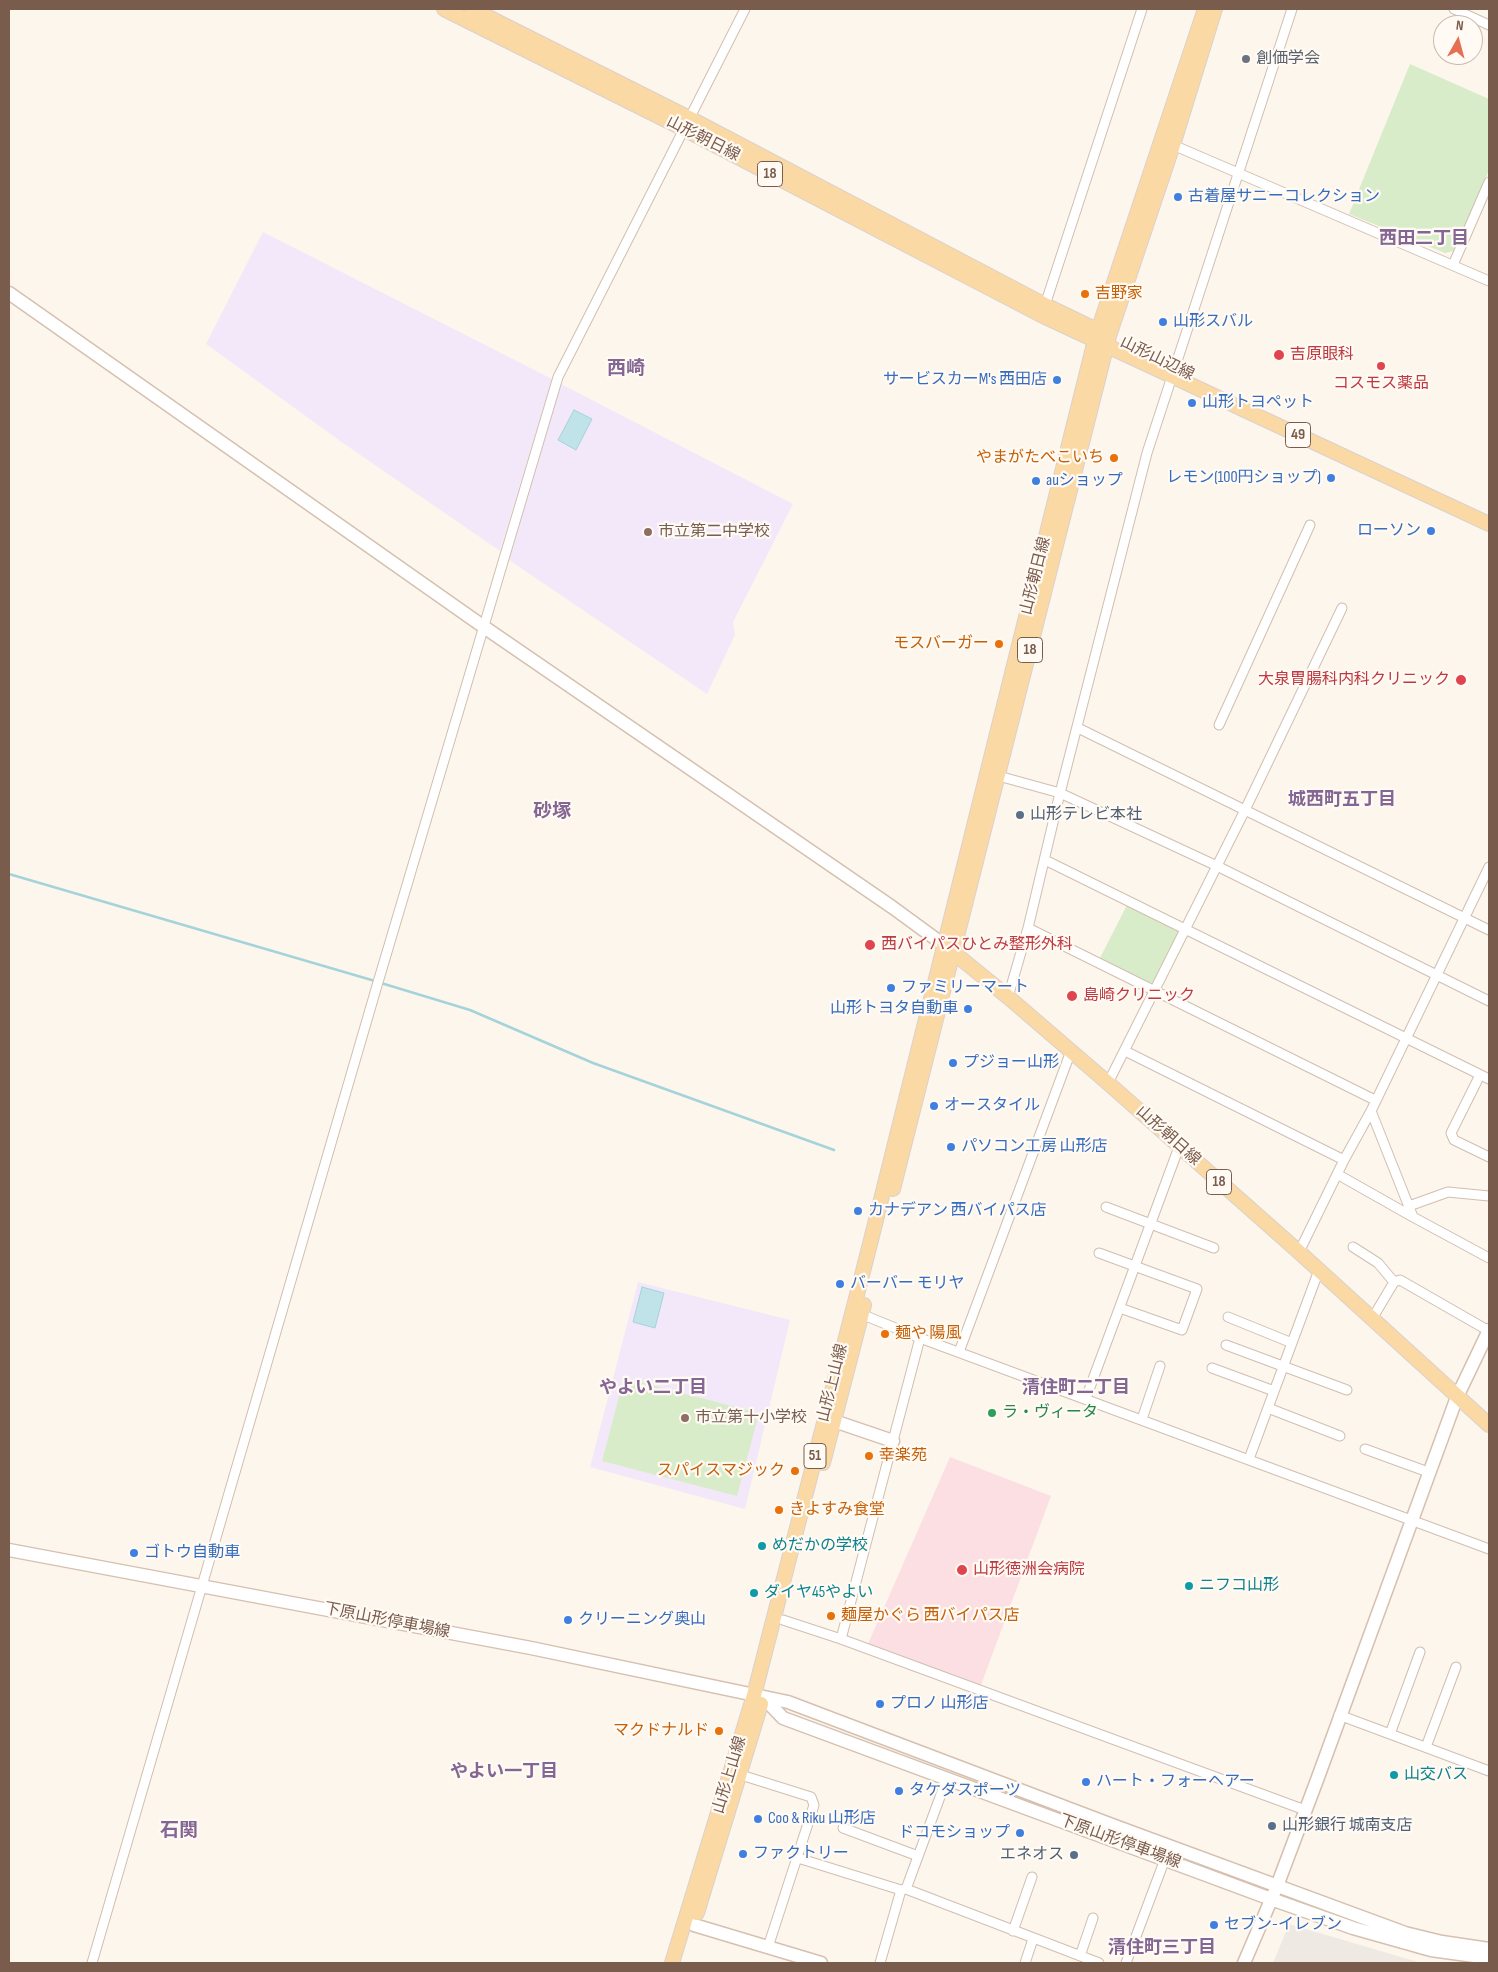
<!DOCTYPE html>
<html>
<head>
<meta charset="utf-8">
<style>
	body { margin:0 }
	#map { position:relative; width:1498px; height:1972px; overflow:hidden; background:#fdf6ec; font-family:"Sofia Sans Condensed",sans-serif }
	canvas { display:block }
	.frame { position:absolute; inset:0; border:10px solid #7a5c4d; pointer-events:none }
	.north { position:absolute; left:1433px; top:15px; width:50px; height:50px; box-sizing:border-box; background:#fffaf3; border:1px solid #cabbb1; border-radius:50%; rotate:7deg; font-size:14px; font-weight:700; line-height:20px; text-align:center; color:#7a5c4d }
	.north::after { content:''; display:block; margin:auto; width:18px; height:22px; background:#e76f51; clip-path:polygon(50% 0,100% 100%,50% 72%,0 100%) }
</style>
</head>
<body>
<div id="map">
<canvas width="1498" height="1972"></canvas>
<div class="frame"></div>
<div class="north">N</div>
</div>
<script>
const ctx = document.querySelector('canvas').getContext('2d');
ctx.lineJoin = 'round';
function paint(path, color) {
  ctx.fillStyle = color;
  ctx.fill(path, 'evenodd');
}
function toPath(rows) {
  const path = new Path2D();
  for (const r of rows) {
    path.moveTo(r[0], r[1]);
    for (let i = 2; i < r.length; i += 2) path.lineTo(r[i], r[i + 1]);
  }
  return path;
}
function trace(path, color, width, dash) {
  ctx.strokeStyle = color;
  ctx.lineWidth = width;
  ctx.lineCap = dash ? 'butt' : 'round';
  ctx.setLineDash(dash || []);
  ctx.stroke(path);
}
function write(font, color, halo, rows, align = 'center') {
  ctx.font = font + ' "Sofia Sans Condensed","Noto Sans JP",sans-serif';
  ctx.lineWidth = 4.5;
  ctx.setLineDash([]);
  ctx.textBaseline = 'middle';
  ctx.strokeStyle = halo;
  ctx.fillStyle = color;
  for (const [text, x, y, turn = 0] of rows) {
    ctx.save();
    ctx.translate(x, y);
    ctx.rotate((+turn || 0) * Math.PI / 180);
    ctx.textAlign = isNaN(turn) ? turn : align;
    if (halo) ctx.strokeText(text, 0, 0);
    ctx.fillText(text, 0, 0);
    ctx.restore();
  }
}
paint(toPath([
	[1289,1924,1418,1962,1426,1963,1273,1963]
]), '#efe9e4');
paint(toPath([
	[263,232,552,379,500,551,343,443,206,344],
	[561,384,793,504,733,622,735,635,707,694,509,560],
	[638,1282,790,1320,745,1509,590,1467]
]), '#f3e8fa');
paint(toPath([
	[950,1457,1051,1496,981,1685,868,1644]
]), '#fbdfe3');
paint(toPath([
	[1410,64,1489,99,1489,170,1454,251,1445,253,1349,214],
	[1127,905,1181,932,1155,985,1100,958],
	[624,1378,759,1413,737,1496,602,1461]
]), '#d8ecc9');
const water = toPath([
	[574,410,592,419,576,450,558,440,574,410],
	[642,1287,664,1293,655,1328,633,1322,642,1287]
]);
paint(water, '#bfe3e8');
trace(water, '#a5d3da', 1);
trace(toPath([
	[9,874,375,981],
	[381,983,470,1010,593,1063,834,1150]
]), '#a5d3da', 2.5);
const street = toPath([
	[1454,9,1489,25],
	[1173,145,1489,281],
	[1453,265,1489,182],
	[1045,305,1142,9],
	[1219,725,1310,525],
	[1078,728,1489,930],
	[995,775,1060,793,1217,866,1489,1001],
	[1045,860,1489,1079],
	[1028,928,1375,1100],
	[1008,997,1028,928,1060,793,1147,453,1292,9],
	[1125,1051,1344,1160],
	[1480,1075,1451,1133,1454,1140,1489,1157],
	[1108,1083,1245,810,1342,608],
	[1371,1111,1413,1217,1489,1258],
	[1337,1174,1413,1217],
	[1409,1206,1448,1192,1489,1196],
	[1106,1207,1214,1248],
	[1353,1247,1378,1263,1394,1282],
	[1299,1252,1344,1160,1371,1111,1489,867],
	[1099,1253,1197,1289,1182,1330,1120,1308],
	[861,1314,920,1338,1489,1549],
	[1228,1317,1292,1343],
	[1372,1319,1394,1282,1400,1280,1489,1331],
	[1226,1345,1347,1390],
	[959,1352,1071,1051],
	[1212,1368,1274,1391],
	[1086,1398,1179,1147],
	[1268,1408,1340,1436],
	[1142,1419,1160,1366],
	[1365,1449,1428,1472],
	[1249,1459,1319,1270],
	[783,1620,841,1639,1305,1810],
	[841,1639,920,1338],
	[1339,1715,1489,1771],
	[1390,1734,1420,1652],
	[1426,1747,1456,1667],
	[741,1775,811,1797,814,1805,768,1947],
	[843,1828,918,1856],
	[798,1858,901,1890,906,1889,1099,1963],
	[906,1889,947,1778],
	[1013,1931,1032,1877],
	[1080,1956,1093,1918],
	[92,1963,376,989,558,377,745,9],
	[880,1963,901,1890],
	[1025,1963,1033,1939],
	[1126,1963,1165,1859]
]);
const secondary = toPath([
	[9,293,484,627,892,907,944,945],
	[834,1421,893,1441],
	[9,1550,531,1648,788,1702,1115,1826,1405,1933,1442,1942,1489,1949],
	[763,1697,783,1718,1271,1899,1353,1928,1431,1950,1489,1958],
	[694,1925,821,1963],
	[1244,1963,1277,1886,1317,1780,1457,1397,1489,1330]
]);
const primary = toPath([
	[444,9,684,129,1043,316,1489,524],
	[472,9,689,118,1045,305,1107,335],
	[948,948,1008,997,1108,1083,1299,1252,1489,1425],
	[893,1189,1109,336,1173,145,1215,9],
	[823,1463,864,1305],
	[697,1913,761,1704],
	[672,1963,754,1695,870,1244,1095,340,1205,9]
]);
trace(street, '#d1beb0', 11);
trace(secondary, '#d6c0b0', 15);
trace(primary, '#dad1cd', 16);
trace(street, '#fff', 9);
trace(secondary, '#fff', 12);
trace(primary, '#fbd9a5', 14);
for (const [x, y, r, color] of [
	[1246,59,5,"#6b7280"],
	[1178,197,5,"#3f7fe0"],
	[1085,294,5,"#e8710a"],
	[1163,322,5,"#3f7fe0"],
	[1279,355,6,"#e0444e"],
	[1381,366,5,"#e0444e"],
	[1057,380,5,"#3f7fe0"],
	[1192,403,5,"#3f7fe0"],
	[1114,458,5,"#e8710a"],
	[1331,478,5,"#3f7fe0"],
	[1036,481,5,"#3f7fe0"],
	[1431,531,5,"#3f7fe0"],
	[648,532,5,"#8d6e63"],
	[999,644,5,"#e8710a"],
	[1461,680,6,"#e0444e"],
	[1020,815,5,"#5c6f8a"],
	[870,945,6,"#e0444e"],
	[891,988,5,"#3f7fe0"],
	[1072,996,6,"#e0444e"],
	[968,1009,5,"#3f7fe0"],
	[953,1063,5,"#3f7fe0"],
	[934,1106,5,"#3f7fe0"],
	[951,1147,5,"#3f7fe0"],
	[858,1211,5,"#3f7fe0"],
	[840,1284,5,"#3f7fe0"],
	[885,1334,5,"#e8710a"],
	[992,1413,5,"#2e9e5b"],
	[685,1418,5,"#8d6e63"],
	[869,1456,5,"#e8710a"],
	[795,1471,5,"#e8710a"],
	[779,1510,5,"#e8710a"],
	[762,1546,5,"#0f9aa8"],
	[134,1553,5,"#3f7fe0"],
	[962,1570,6,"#e0444e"],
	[1189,1586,5,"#0f9aa8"],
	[754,1593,5,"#0f9aa8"],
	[831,1616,5,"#e8710a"],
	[568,1620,5,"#3f7fe0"],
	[880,1704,5,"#3f7fe0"],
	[719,1731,5,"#e8710a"],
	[1394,1775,5,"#0f9aa8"],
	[1086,1782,5,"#3f7fe0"],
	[899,1791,5,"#3f7fe0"],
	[758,1819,5,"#3f7fe0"],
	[1272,1826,5,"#5c6f8a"],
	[1020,1833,5,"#3f7fe0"],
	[743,1854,5,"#3f7fe0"],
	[1074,1855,5,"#5c6f8a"],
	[1214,1925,5,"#3f7fe0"]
]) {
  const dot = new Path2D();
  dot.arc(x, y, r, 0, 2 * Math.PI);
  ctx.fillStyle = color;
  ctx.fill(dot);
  trace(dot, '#fffaf3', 2);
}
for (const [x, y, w] of [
	[770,174,25],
	[1298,435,25],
	[1030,650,25],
	[1219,1182,25],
	[815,1456,22]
]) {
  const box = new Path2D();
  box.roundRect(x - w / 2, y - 12.5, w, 25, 4);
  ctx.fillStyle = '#fffaf3';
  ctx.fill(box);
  trace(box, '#7a5c4d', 1);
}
write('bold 15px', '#7a5c4d', null, [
	["18",770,174],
	["49",1298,435],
	["18",1030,650],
	["18",1219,1182],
	["51",815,1456]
]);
write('16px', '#5b616d', '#fffaf3', [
	["創価学会",1256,59]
], 'left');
write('16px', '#7a5c4d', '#fffaf3', [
	["山形朝日線",703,139,27],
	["山形山辺線",1157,359,26],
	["山形朝日線",1036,576,-76],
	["山形朝日線",1168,1136,42],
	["山形上山線",833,1383,-76],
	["下原山形停車場線",387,1621,11],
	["山形上山線",730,1775,-73],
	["下原山形停車場線",1120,1842,20]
]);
write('16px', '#366cbe', '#fffaf3', [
	["古着屋サニーコレクション",1188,197],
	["山形スバル",1173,322],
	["サービスカーM's 西田店",1047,380,"right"],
	["山形トヨペット",1202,403],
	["レモン(100円ショップ)",1321,478,"right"],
	["auショップ",1046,481],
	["ローソン",1421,531,"right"],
	["ファミリーマート",901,988],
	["山形トヨタ自動車",958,1009,"right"],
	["プジョー山形",963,1063],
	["オースタイル",944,1106],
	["パソコン工房 山形店",961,1147],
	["カナデアン 西バイパス店",868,1211],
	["バーバー モリヤ",850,1284],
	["ゴトウ自動車",144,1553],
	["クリーニング奥山",578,1620],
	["プロノ 山形店",890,1704],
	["ハート・フォーヘアー",1096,1782],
	["タケダスポーツ",909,1791],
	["Coo & Riku 山形店",768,1819],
	["ドコモショップ",1010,1833,"right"],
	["ファクトリー",753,1854],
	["セブン-イレブン",1224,1925]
], 'left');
write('16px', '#c56008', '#fffaf3', [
	["吉野家",1095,294],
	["やまがたべこいち",1104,458,"right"],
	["モスバーガー",989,644,"right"],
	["麺や 陽風",895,1334],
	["幸楽苑",879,1456],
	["スパイスマジック",785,1471,"right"],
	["きよすみ食堂",789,1510],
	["麺屋かぐら 西バイパス店",841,1616],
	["マクドナルド",709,1731,"right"]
], 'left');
write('16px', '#be3a42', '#fffaf3', [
	["吉原眼科",1290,355],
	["コスモス薬品",1381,384,"center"],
	["大泉胃腸科内科クリニック",1450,680,"right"],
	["西バイパスひとみ整形外科",881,945],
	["島崎クリニック",1083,996],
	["山形徳洲会病院",973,1570]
], 'left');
write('16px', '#785e54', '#fffaf3', [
	["市立第二中学校",658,532],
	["市立第十小学校",695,1418]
], 'left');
write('16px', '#4e5e75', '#fffaf3', [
	["山形テレビ本社",1030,815],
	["山形銀行 城南支店",1282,1826],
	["エネオス",1064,1855,"right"]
], 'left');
write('16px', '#27864d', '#fffaf3', [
	["ラ・ヴィータ",1002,1413]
], 'left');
write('16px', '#0d838f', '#fffaf3', [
	["めだかの学校",772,1546],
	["ニフコ山形",1199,1586],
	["ダイヤ45やよい",764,1593],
	["山交バス",1404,1775]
], 'left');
write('bold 18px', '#846695', '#fffaf3', [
	["西田二丁目",1424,239],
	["城西町五丁目",1342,800],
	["やよい二丁目",653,1388],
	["清住町二丁目",1076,1388],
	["やよい一丁目",504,1772],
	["清住町三丁目",1162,1948]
]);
write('bold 19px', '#846695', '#fffaf3', [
	["西崎",626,369],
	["砂塚",552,812],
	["石関",179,1831]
]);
</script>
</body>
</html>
